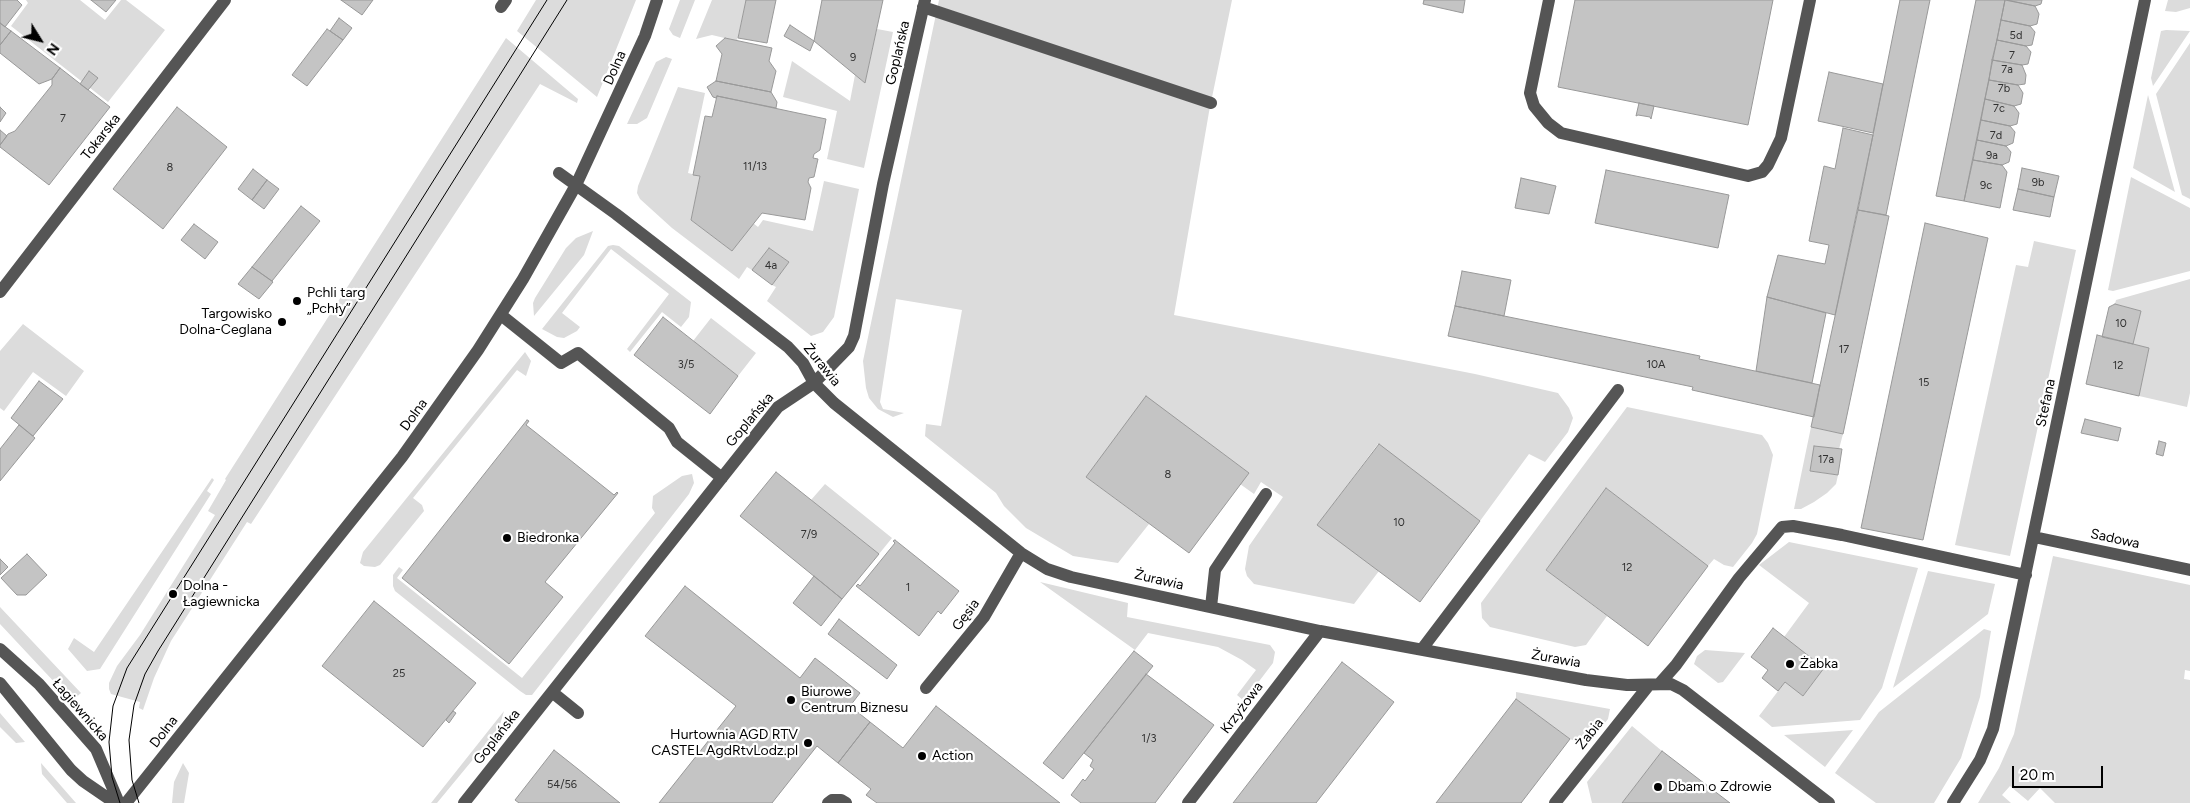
<!DOCTYPE html>
<html>
<head>
<meta charset="utf-8">
<style>
	body { margin:0 }
	#map { position:relative; width:2190px; height:803px; overflow:hidden; background:#fff; font-family:Figtree,sans-serif }
	canvas { display:block }
	.north { position:absolute; left:15px; top:15px; width:50px; height:50px; -webkit-text-stroke:4px #fff; paint-order:stroke; rotate:126deg; font-size:14px; font-weight:700; line-height:20px; text-align:center; color:#000 }
	.north::after { content:''; display:block; margin:auto; width:18px; height:22px; background:#000; clip-path:polygon(50% 0,100% 100%,50% 72%,0 100%) }
	.scale { position:absolute; left:2012px; top:766px; width:91px; height:22px; box-sizing:border-box; border:2px solid #000; border-top:0; padding-left:6px; font-size:15px; line-height:18px; white-space:nowrap; color:#000; -webkit-text-stroke:4px #fff; paint-order:stroke }
</style>
</head>
<body>
<div id="map">
<canvas width="2190" height="803"></canvas>
<div class="north">N</div>
<div class="scale">20 m</div>
</div>
<script>
const ctx = document.querySelector('canvas').getContext('2d');
ctx.lineJoin = 'round';
function paint(path, color) {
  ctx.fillStyle = color;
  ctx.fill(path, 'evenodd');
}
function toPath(rows) {
  const path = new Path2D();
  for (const r of rows) {
    path.moveTo(r[0], r[1]);
    for (let i = 2; i < r.length; i += 2) path.lineTo(r[i], r[i + 1]);
  }
  return path;
}
function trace(path, color, width, dash) {
  ctx.strokeStyle = color;
  ctx.lineWidth = width;
  ctx.lineCap = dash ? 'butt' : 'round';
  ctx.setLineDash(dash || []);
  ctx.stroke(path);
}
function write(font, color, halo, rows, align = 'center') {
  ctx.font = font + ' Figtree,sans-serif';
  ctx.lineWidth = 4.5;
  ctx.setLineDash([]);
  ctx.textBaseline = 'middle';
  ctx.strokeStyle = halo;
  ctx.fillStyle = color;
  for (const [text, x, y, turn = 0] of rows) {
    ctx.save();
    ctx.translate(x, y);
    ctx.rotate((+turn || 0) * Math.PI / 180);
    ctx.textAlign = isNaN(turn) ? turn : align;
    if (halo) ctx.strokeText(text, 0, 0);
    ctx.fillText(text, 0, 0);
    ctx.restore();
  }
}
paint(toPath([
	[26,0,80,0,105,20,121,0,126,0,165,30,108,102,11,26,28,3],
	[536,0,636,0,597,97,517,31],
	[680,0,695,0,680,38,673,35,669,29],
	[712,0,746,0,737,41,712,35,696,39],
	[939,0,1232,0,1209,112,1174,315,1475,374,1558,393,1569,408,1573,418,1568,432,1545,462,1529,454,1480,521,1378,444,1318,524,1379,571,1354,604,1254,584,1247,576,1245,569,1249,546,1283,497,1261,482,1254,494,1240,484,1249,473,1146,397,1086,477,1149,524,1118,563,1073,556,1026,528,1004,506,996,493,925,436,926,424,941,426,962,310,896,299,880,402,883,409,904,413,893,417,878,409,869,398,866,388,863,361],
	[2168,0,2190,0,2190,8,2176,12,2165,11],
	[877,29,893,32,864,168,827,159,837,111,783,97,792,61,850,101,855,75,865,83],
	[2166,30,2190,31,2153,86,2151,78,2161,31],
	[506,38,578,99,577,103,540,84,251,524,247,522,171,641,154,678,143,710,139,708,140,702,111,694,109,689,109,683,117,666,140,635,215,515,208,511,226,480,225,479],
	[2190,43,2190,199,2182,195,2156,94],
	[666,57,672,59,647,118,637,124,627,124,656,62],
	[678,87,705,93,688,173,700,176,691,220,732,251,753,223,758,227,763,220,813,231,824,181,859,189,834,317,823,332,811,336,767,301,776,287,772,285,789,262,769,248,752,270,747,267,739,279,672,228,640,199,637,193,638,186],
	[2148,95,2175,192,2133,168],
	[2131,177,2190,208,2190,271,2113,291,2108,290],
	[593,231,584,255,534,316,533,303,535,298,566,248,576,238],
	[2034,241,2076,250,2010,556,1955,545,2016,265,2028,267],
	[613,245,619,246,691,302,689,317,681,327,662,312,630,352,627,349,669,294,611,249,562,313,580,327,577,331,564,338,557,337,542,329,608,246],
	[2190,279,2190,393,2187,407,2139,396,2149,348,2133,344,2141,311,2115,304,2116,300],
	[711,318,756,353,738,376,693,341],
	[23,324,84,371,66,396,33,372,4,411,0,408,0,351],
	[525,352,531,361,526,376,517,370,413,498,422,505,424,511,380,565,375,567,364,566,360,563,363,552],
	[1627,407,1762,435,1768,443,1773,455,1757,534,1752,543,1733,567,1724,565,1714,559,1708,566,1606,488,1546,570,1607,616,1586,645,1575,647,1490,627,1482,618,1481,603],
	[1811,427,1843,434,1839,449,1814,446,1810,471,1838,475,1836,484,1827,493,1814,502,1801,509,1794,509],
	[692,474,694,483,689,494,532,695,526,695,520,691,395,591,393,586,393,575,399,567,403,570,397,578,522,678,655,513,652,508,653,496,682,476],
	[212,478,214,480,207,491,211,494,100,669,87,671,68,649,74,638,94,652],
	[825,484,892,538,879,554,811,500],
	[1789,542,1918,568,1882,688,1860,720,1772,727,1759,716,1785,682,1803,696,1824,668,1784,637,1809,603,1759,565],
	[2053,556,2190,585,2190,671,2185,670,2184,679,2190,680,2190,803,2055,803,2040,788,2028,801,2010,786,2002,795,2011,803,1978,803,1999,768,2014,734],
	[1928,571,1995,584,1988,614,1893,688],
	[1040,582,1128,603,1127,617,1270,645,1275,652,1273,663,1244,701,1237,695,1256,670,1242,660,1218,647,1148,633,1135,650],
	[0,607,81,693,72,701,0,624],
	[1984,629,1991,631,1980,697,1961,758,1934,803,1876,803,1835,773,1879,712],
	[1705,650,1745,653,1723,682,1718,683,1694,664,1697,656],
	[1516,692,1610,709,1608,719,1587,745,1570,739,1516,699],
	[504,711,499,728,437,803,431,803],
	[0,713,25,742,16,743,0,727],
	[1632,726,1662,751,1622,803,1592,803,1587,782],
	[1853,730,1825,767,1784,735],
	[41,763,76,803,67,803,42,774],
	[183,763,189,773,184,803,172,803,174,782]
]), '#dcdcdc');
const building = toPath([
	[0,0,17,0,22,5,5,27,0,23,0,0],
	[91,0,116,0,106,12,91,0],
	[341,0,373,0,362,15,341,0],
	[746,0,776,0,767,43,738,38,746,0],
	[822,0,883,0,865,83,814,41,822,0],
	[1424,0,1465,0,1463,13,1423,4,1424,0],
	[1575,0,1773,0,1748,125,1558,87,1575,0],
	[1900,0,1930,0,1886,215,1858,210,1900,0],
	[1976,0,2005,0,1964,201,1936,196,1976,0],
	[2005,0,2035,6,2039,14,2037,24,2030,26,2001,20,2005,0],
	[2007,0,2042,0,2041,4,2035,6,2007,0],
	[339,18,352,28,343,40,330,31,339,18],
	[2001,20,2030,26,2035,32,2032,45,2026,46,1997,40,2001,20],
	[0,23,11,31,0,45,0,23],
	[790,25,814,41,810,51,784,36,790,25],
	[327,29,343,40,307,86,292,75,327,29],
	[11,31,60,68,52,79,39,84,0,53,0,45,11,31],
	[725,38,772,48,769,61,776,71,771,92,716,81,722,54,716,46,725,38],
	[1997,40,2026,46,2031,52,2028,64,2022,65,1992,60,1997,40],
	[1992,60,2022,65,2026,75,2025,84,2018,85,1989,80,1992,60],
	[60,68,110,107,49,185,0,147,0,145,8,134,15,131,52,85,52,79,60,68],
	[89,71,98,78,88,90,80,84,89,71],
	[1829,72,1883,84,1873,133,1818,121,1829,72],
	[1989,80,2018,85,2023,93,2021,104,2014,106,1985,99,1989,80],
	[716,81,771,92,777,102,776,108,717,96,716,98,713,97,707,87,716,81],
	[717,96,826,119,820,150,814,154,813,158,818,159,814,177,809,178,808,182,811,188,805,220,762,213,732,251,691,220,700,176,693,175,705,116,712,117,717,96],
	[1985,99,2014,106,2019,113,2017,124,2010,126,1981,120,1985,99],
	[1639,103,1654,106,1651,119,1650,117,1638,115,1636,116,1639,103],
	[0,107,6,113,0,122,0,107],
	[177,107,227,147,163,229,113,189,177,107],
	[1981,120,2010,126,2015,132,2013,143,2006,146,1977,140,1981,120],
	[1843,128,1873,135,1835,315,1767,297,1778,255,1825,264,1829,245,1809,241,1824,166,1835,169,1843,128],
	[0,130,7,136,0,145,0,130],
	[1977,140,2006,146,2011,152,2009,162,2002,165,1973,160,1977,140],
	[1973,160,2002,165,2007,172,2000,208,1964,201,1973,160],
	[2022,168,2059,176,2054,197,2018,189,2022,168],
	[253,169,267,180,252,200,238,189,253,169],
	[1606,170,1729,195,1718,248,1595,223,1606,170],
	[1521,178,1556,186,1549,214,1515,208,1521,178],
	[267,180,279,189,264,209,252,200,267,180],
	[2018,189,2054,197,2050,217,2013,210,2018,189],
	[301,206,320,221,272,281,252,267,301,206],
	[1858,210,1889,216,1843,434,1811,427,1858,210],
	[1925,223,1988,238,1923,540,1861,528,1925,223],
	[194,224,218,242,205,259,181,240,194,224],
	[769,248,789,262,772,285,752,270,769,248],
	[252,267,273,282,259,299,238,284,252,267],
	[1462,271,1511,280,1504,316,1455,306,1462,271],
	[1767,297,1826,313,1812,383,1756,371,1767,297],
	[2115,304,2141,311,2133,344,2102,337,2109,307,2115,304],
	[1455,306,1700,356,1699,359,1820,385,1814,417,1692,390,1693,387,1448,336,1455,306],
	[663,317,738,376,710,414,634,355,663,317],
	[2097,335,2149,348,2139,396,2086,384,2097,335],
	[39,381,63,399,33,436,11,418,39,381],
	[1146,396,1249,473,1189,553,1086,477,1146,396],
	[2085,419,2121,428,2118,441,2081,433,2085,419],
	[527,420,529,421,526,425,535,432,614,495,617,492,618,493,545,582,563,597,509,664,402,578,527,420],
	[19,425,35,438,0,481,0,449,19,425],
	[2159,441,2166,443,2163,456,2156,454,2159,441],
	[1379,444,1480,521,1420,602,1317,525,1379,444],
	[1814,446,1842,449,1838,475,1810,471,1814,446],
	[776,472,879,554,842,599,740,516,776,472],
	[1606,488,1708,566,1648,646,1546,570,1606,488],
	[895,540,959,591,941,614,938,611,919,636,856,586,858,584,860,586,895,543,893,541,895,540],
	[27,554,47,575,26,595,17,595,1,578,27,554],
	[0,559,8,567,0,575,0,559],
	[814,576,842,599,821,626,793,603,814,576],
	[685,586,800,678,815,658,860,693,850,706,870,722,838,763,817,746,772,803,659,803,736,706,645,636,685,586],
	[374,601,476,683,423,747,322,666,374,601],
	[839,619,897,665,887,679,828,634,839,619],
	[1773,628,1824,668,1803,696,1785,682,1778,691,1762,678,1768,670,1751,657,1773,628],
	[1134,651,1153,666,1063,779,1043,763,1134,651],
	[1342,662,1394,702,1316,803,1233,803,1342,662],
	[1146,674,1214,725,1155,803,1081,803,1071,795,1083,779,1085,781,1094,769,1090,766,1093,760,1084,753,1146,674],
	[1516,699,1570,739,1521,803,1436,803,1516,699],
	[936,706,1060,803,877,803,866,795,871,789,838,763,870,722,903,748,936,706],
	[453,711,456,713,449,723,446,720,453,711],
	[554,750,578,769,620,803,519,803,515,800,554,750],
	[1662,751,1730,803,1622,803,1662,751]
]);
paint(building, '#c4c4c4');
trace(building, '#999', 1);
trace(toPath([
	[1549,0,1530,93,1534,106,1548,123,1561,133,1748,176,1762,172,1768,165,1781,138,1810,0],
	[501,7,506,0],
	[923,7,1211,103],
	[559,173,616,214,788,347,803,363,814,383,834,403,1021,553,1047,569,1071,577,1320,631,1586,680,1627,685,1671,684,1683,690,1829,803],
	[0,292,225,0],
	[501,315,561,363,578,353,669,428,677,442,722,478],
	[2034,537,2190,570],
	[1211,607,1215,570,1266,494],
	[0,649,39,684,96,749,119,803],
	[1422,649,1618,390],
	[0,683,71,770,83,781,115,803],
	[1660,683,1676,665,1739,578,1782,527,1793,526,1842,535,2026,575],
	[926,688,984,617,1021,553],
	[552,692,578,713],
	[126,803,402,457,478,350,523,279,576,185,645,36,657,0],
	[464,803,778,407,814,383,849,347,854,336,883,184,925,0],
	[828,803,832,800,841,800,846,803],
	[1188,803,1320,631],
	[1555,803,1649,685],
	[1953,803,1980,760,1993,729,2145,0]
]), '#555', 12);
trace(toPath([
	[120,803,112,777,109,742,113,706,127,668,547,0],
	[139,803,132,780,129,740,134,705,145,674,158,651,567,0]
]), '#000', 1);
for (const [x, y, r, color] of [
	[297,301,5,"#000"],
	[282,322,5,"#000"],
	[507,538,5,"#000"],
	[173,594,5,"#000"],
	[1790,664,5,"#000"],
	[791,700,5,"#000"],
	[808,743,5,"#000"],
	[922,756,5,"#000"],
	[1658,787,5,"#000"]
]) {
  const dot = new Path2D();
  dot.arc(x, y, r, 0, 2 * Math.PI);
  ctx.fillStyle = color;
  ctx.fill(dot);
  trace(dot, '#fff', 2);
}
write('11px', '#313131', null, [
	["5d",2016,36],
	["7",2012,56],
	["9",853,58],
	["7a",2007,70],
	["7b",2004,89],
	["7c",1999,109],
	["7",63,119],
	["7d",1996,136],
	["9a",1992,156],
	["11/13",755,167],
	["8",170,168],
	["9b",2038,183],
	["9c",1986,186],
	["4a",771,266],
	["10",2121,324],
	["17",1844,350],
	["3/5",686,365],
	["10A",1656,365],
	["12",2118,366],
	["15",1924,383],
	["17a",1826,460],
	["8",1168,475],
	["10",1399,523],
	["7/9",809,535],
	["12",1627,568],
	["1",908,588],
	["25",399,674],
	["1/3",1149,739],
	["54/56",562,785]
]);
write('14px', '#000', '#fff', [
	["Goplańska",898,53,-77],
	["Dolna",615,68,-66],
	["Tokarska",101,137,-52],
	["Żurawia",822,365,51],
	["Stefana",2046,403,-78],
	["Dolna",414,415,-54],
	["Goplańska",750,420,-50],
	["Sadowa",2115,539,12],
	["Żurawia",1159,580,13],
	["Gęsia",966,615,-53],
	["Żurawia",1556,659,10],
	["Krzyżowa",1242,708,-53],
	["Łagiewnicka",80,710,49],
	["Dolna",164,732,-52],
	["Żabia",1590,734,-52],
	["Goplańska",497,737,-52]
]);
write('14px', '#000', '#fff', [
	["Pchli targ",307,293],
	["„Pchły”",307,309],
	["Targowisko",272,314,"right"],
	["Dolna-Ceglana",272,330,"right"],
	["Biedronka",517,538],
	["Dolna -",183,586],
	["Łagiewnicka",183,602],
	["Żabka",1800,664],
	["Biurowe",801,692],
	["Centrum Biznesu",801,708],
	["Hurtownia AGD RTV",798,735,"right"],
	["CASTEL AgdRtvLodz.pl",798,751,"right"],
	["Action",932,756],
	["Dbam o Zdrowie",1668,787]
], 'left');
</script>
</body>
</html>
